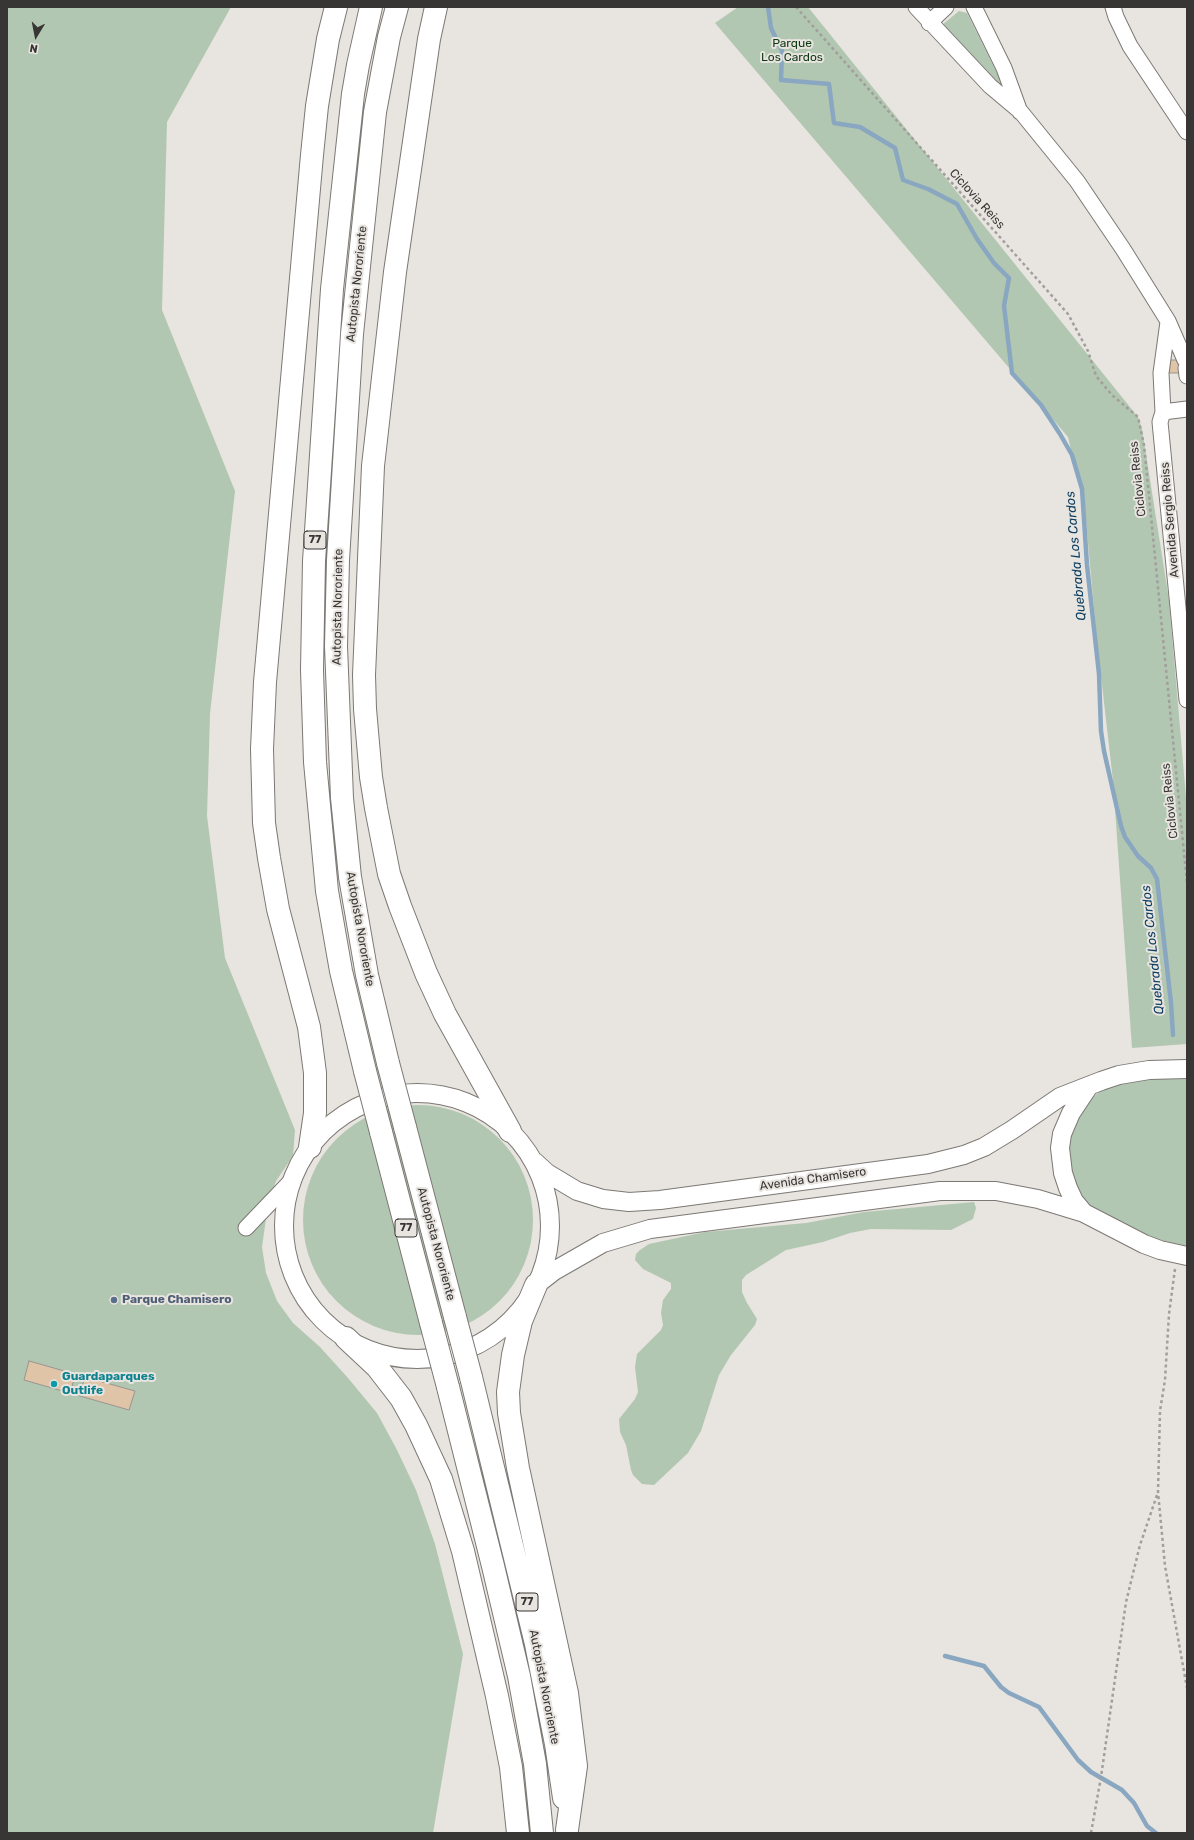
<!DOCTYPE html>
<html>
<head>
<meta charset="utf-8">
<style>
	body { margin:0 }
	#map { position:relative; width:1194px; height:1840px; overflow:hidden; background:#e8e4df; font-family:Rubik,sans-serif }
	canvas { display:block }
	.frame { position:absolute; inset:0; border:8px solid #383635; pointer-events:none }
	.north { position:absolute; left:16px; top:16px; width:40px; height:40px; -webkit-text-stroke:3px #e8e4df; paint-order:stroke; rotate:190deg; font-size:11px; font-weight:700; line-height:16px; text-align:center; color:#383635 }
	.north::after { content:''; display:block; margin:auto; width:14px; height:18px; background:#383635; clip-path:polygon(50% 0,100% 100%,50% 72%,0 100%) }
</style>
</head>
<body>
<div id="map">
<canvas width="1194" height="1840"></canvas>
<div class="frame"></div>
<div class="north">N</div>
</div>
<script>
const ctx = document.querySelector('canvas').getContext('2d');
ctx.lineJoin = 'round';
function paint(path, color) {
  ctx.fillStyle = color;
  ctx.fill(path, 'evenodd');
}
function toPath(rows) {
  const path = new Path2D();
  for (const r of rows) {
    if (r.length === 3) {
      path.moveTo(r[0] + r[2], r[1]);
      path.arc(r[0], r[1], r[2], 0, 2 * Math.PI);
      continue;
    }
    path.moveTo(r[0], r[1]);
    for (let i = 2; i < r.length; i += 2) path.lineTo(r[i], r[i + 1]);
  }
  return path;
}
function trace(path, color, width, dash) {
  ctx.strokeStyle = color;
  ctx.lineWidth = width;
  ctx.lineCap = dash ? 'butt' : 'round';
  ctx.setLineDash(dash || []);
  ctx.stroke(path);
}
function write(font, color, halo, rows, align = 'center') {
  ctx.font = font + ' Rubik,sans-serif';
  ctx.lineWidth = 4;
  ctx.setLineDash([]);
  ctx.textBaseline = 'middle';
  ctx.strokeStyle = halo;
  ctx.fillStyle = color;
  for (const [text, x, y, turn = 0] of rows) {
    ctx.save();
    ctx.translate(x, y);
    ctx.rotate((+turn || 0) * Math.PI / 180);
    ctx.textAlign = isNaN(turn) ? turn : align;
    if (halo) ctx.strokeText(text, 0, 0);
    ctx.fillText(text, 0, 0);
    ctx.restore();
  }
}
paint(toPath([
	[7,7,231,7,167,122,162,310,235,491,210,714,207,816,225,958,295,1130,293,1156,276,1181,268,1204,262,1247,266,1273,277,1301,293,1323,320,1347,348,1378,377,1413,396,1448,416,1490,435,1544,463,1654,433,1833,7,1833],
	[738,7,808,7,1138,417,1142,429,1169,600,1187,809,1187,1044,1132,1048,1113,781,1097,641,1085,510,1068,437,715,23],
	[959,11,967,13,1005,89,1000,91,942,25],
	[1187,1077,1187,1246,1156,1239,1085,1204,1074,1186,1067,1147,1076,1118,1090,1099,1105,1088,1112,1085,1151,1078],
	[418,1220,115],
	[974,1202,976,1208,973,1219,951,1230,871,1229,850,1233,823,1242,786,1250,746,1275,742,1280,742,1292,747,1303,757,1319,755,1325,731,1355,719,1375,701,1431,688,1453,654,1485,642,1484,633,1475,631,1470,626,1445,620,1432,619,1419,635,1399,638,1392,635,1367,637,1354,661,1330,663,1325,661,1313,663,1300,671,1289,671,1283,643,1269,635,1260,636,1254,640,1250,649,1244,705,1232,806,1223,864,1212]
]), '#b2c7b2');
trace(toPath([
	[768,7,771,28,782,51,781,80,829,84,834,123,860,127,895,148,903,180,928,189,957,204,977,239,994,263,1009,278,1004,306,1012,373,1041,405,1060,434,1072,455,1082,489,1087,565,1099,674,1101,731,1104,751,1121,826,1125,837,1138,856,1151,868,1157,879,1171,1003,1173,1035],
	[945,1656,984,1666,1001,1687,1009,1693,1039,1707,1078,1760,1091,1772,1122,1790,1134,1803,1147,1826,1156,1833]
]), '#8aa7c1', 4.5);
const building = toPath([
	[1168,360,1187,360,1180,373,1169,373,1168,360],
	[29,1361,75,1374,72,1387,81,1390,85,1377,135,1391,129,1410,24,1380,29,1361]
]);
paint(building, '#e0c4a8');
trace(building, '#999590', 1);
const minor = toPath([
	[916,7,990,86,1021,112,1077,181,1123,249,1168,321,1185,360],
	[974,7,1004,68,1020,112],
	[1113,7,1116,17,1130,46,1187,132],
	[929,23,946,7],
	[1168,322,1161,373,1163,412,1160,422,1187,700],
	[1186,368,1187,376],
	[1163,412,1187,409],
	[246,1228,291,1181]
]);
const tertiary = toPath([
	[417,1226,133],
	[535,1162,547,1173,577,1191,603,1199,629,1202,660,1200,928,1164,964,1155,984,1147,1012,1130,1060,1097,1101,1081,1119,1075,1149,1070,1187,1069],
	[1084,1213,1074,1201,1068,1188,1063,1173,1060,1148,1062,1134,1071,1113,1089,1086],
	[536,1285,554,1271,603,1243,650,1229,940,1191,996,1191,1038,1199,1084,1213,1144,1244,1160,1250,1187,1256]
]);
const motorway = toPath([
	[436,7,429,39,395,272,373,466,364,675,365,709,371,777,376,808,389,874,400,906,426,973,445,1014,510,1131],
	[388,1063,367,975,350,877,342,798,336,646,338,560,352,334,375,112,389,37,397,7],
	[365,1071,341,971,327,891,315,762,312,670,314,561,332,289,353,94,358,65,371,7],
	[405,1127,455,1317],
	[381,1132,431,1323],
	[310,1147,315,1113,315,1073,309,1027,278,909,269,858,264,823,262,749,265,682,312,155,317,106,328,39,336,7],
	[536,1285,521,1321,513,1355,508,1392,509,1413,518,1468,567,1693,576,1766,567,1830],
	[346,1338,377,1367,401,1398,416,1425,441,1479,463,1551,497,1696,511,1767,518,1833],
	[471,1377,536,1644,556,1744,564,1798],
	[448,1387,493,1566,519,1676,535,1764,542,1833]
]);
trace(minor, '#7c7874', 17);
trace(tertiary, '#7c7874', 20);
trace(motorway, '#7c7874', 24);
trace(toPath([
	[796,7,1068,314,1088,351,1096,376,1112,395,1138,417,1144,445,1187,883],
	[1175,1269,1169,1314,1165,1380,1160,1411,1158,1492,1165,1566,1187,1688],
	[1091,1833,1101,1777,1126,1602,1140,1545,1157,1495]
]), '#a19e9b', 2.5, [3, 3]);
trace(minor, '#fff', 15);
trace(tertiary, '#fff', 18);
trace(motorway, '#fff', 22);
const motorwayBridge = toPath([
	[388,1063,405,1127],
	[365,1071,381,1132],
	[455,1317,471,1377],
	[431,1323,448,1387]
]);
trace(motorwayBridge, '#7c7874', 24, []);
trace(motorwayBridge, '#fff', 22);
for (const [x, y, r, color] of [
	[114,1300,4,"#5c6f8a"],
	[54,1384,4,"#0f9aa8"]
]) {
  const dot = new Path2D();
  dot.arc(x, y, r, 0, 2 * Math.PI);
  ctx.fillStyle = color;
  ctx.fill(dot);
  trace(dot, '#e8e4df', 1.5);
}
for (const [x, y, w] of [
	[315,540,22],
	[406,1228,22],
	[527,1602,22]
]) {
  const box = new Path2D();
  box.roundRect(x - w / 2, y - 9, w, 18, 3);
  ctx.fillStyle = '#e8e4df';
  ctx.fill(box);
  trace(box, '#383635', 1);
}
write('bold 11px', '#383635', null, [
	["77",315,540],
	["77",406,1228],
	["77",527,1602]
]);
write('12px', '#0c3812', '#e8e4df', [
	["Parque",792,44],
	["Los Cardos",792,58]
]);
write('12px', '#383635', '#e8e4df', [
	["Ciclovia Reiss",977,199,48],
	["Autopista Nororiente",357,284,-84],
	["Ciclovia Reiss",1138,479,-96],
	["Avenida Sergio Reiss",1170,520,-95],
	["Autopista Nororiente",338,607,-89],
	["Ciclovia Reiss",1170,801,-96],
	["Autopista Nororiente",360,929,80],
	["Avenida Chamisero",813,1179,-8],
	["Autopista Nororiente",436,1244,75],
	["Autopista Nororiente",544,1687,79]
]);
write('bold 12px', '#4e5e75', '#e8e4df', [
	["Parque Chamisero",122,1300]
], 'left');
write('bold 12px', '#0d838f', '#e8e4df', [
	["Guardaparques",62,1377],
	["Outlife",62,1391]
], 'left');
write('italic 13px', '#0d3f62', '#e8e4df', [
	["Quebrada Los Cardos",1076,556,-95],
	["Quebrada Los Cardos",1153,950,-96]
]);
</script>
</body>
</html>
